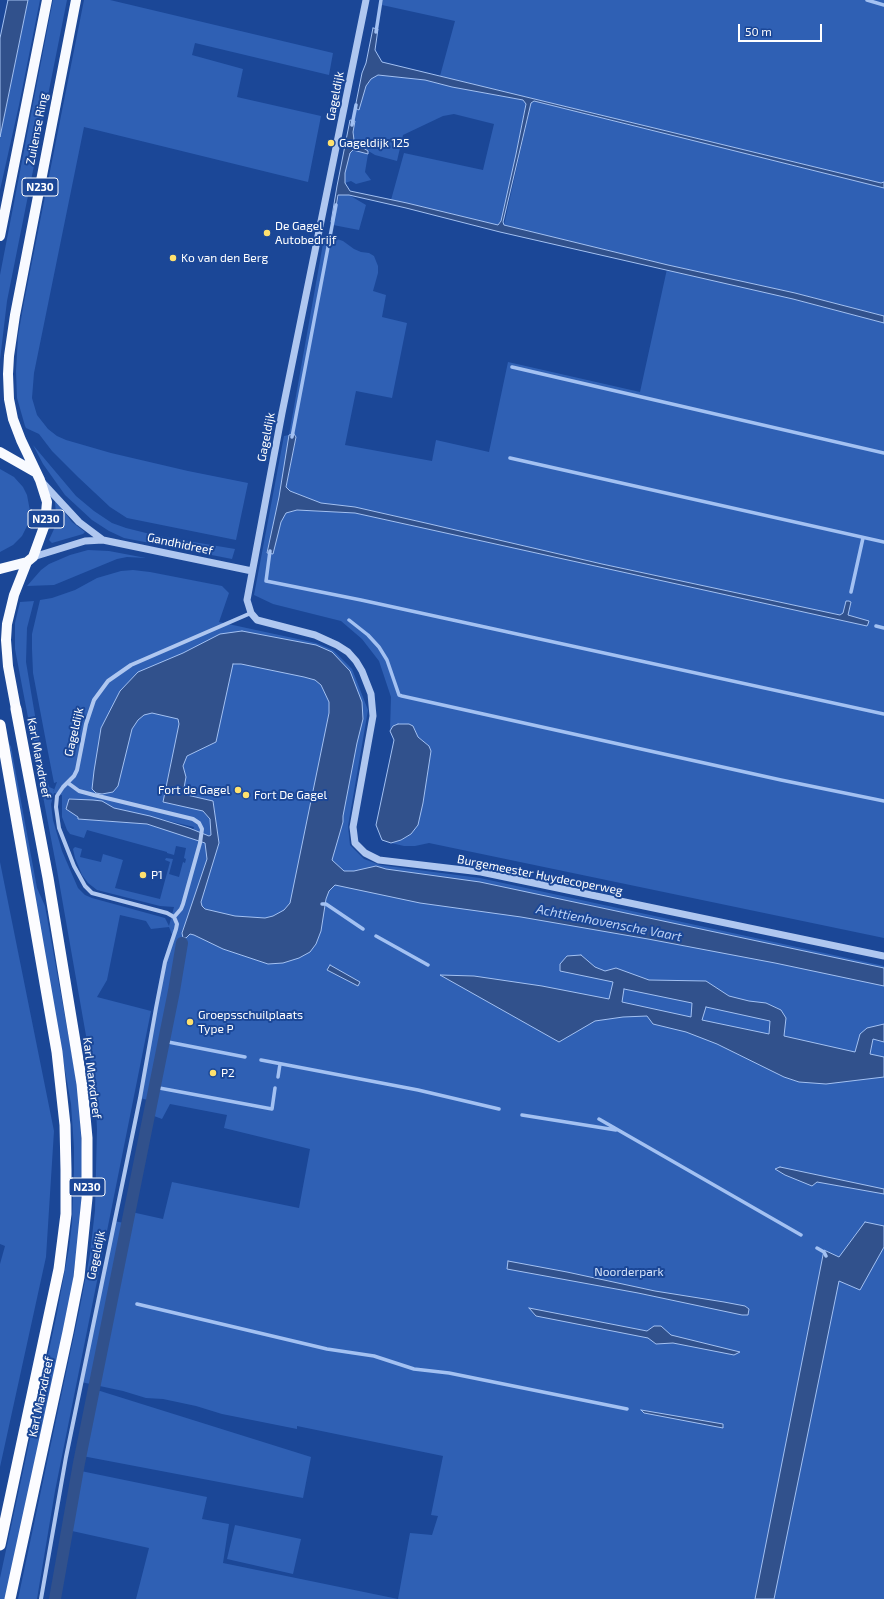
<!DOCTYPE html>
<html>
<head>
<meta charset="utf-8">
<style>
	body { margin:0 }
	#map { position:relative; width:884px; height:1599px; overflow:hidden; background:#1b4797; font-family:"Exo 2",sans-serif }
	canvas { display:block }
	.scale { position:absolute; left:738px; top:24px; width:84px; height:18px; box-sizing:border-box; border:2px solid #fff; border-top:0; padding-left:5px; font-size:12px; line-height:14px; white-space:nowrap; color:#fff; -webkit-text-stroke:3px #1b4797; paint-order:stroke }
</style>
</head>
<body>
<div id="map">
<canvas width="884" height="1599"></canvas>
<div class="scale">50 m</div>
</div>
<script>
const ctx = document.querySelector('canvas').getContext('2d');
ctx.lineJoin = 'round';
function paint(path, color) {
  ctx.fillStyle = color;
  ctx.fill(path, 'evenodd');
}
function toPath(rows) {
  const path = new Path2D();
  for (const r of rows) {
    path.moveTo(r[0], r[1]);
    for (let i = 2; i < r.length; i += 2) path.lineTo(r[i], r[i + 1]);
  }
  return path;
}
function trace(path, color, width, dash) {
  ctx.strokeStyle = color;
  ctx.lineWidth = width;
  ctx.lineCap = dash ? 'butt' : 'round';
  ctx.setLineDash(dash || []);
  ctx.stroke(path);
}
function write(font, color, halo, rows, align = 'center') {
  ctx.font = font + ' "Exo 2",sans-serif';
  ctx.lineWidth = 4;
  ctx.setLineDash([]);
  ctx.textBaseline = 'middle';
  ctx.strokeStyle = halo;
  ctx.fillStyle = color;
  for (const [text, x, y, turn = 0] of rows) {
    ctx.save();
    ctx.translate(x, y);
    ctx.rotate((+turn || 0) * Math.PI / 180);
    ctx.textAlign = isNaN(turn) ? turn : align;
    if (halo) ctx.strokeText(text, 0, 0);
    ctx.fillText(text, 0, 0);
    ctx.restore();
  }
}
paint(toPath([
	[28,0,40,0,19,105,0,190,0,137],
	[53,0,67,0,7,301,0,360,0,275],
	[84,0,110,0,333,53,329,75,195,43,192,55,243,69,237,97,321,116,308,182,84,127,34,373,32,398,37,415,48,429,57,436,66,440,111,453,188,471,248,483,236,540,127,518,110,507,78,477,52,451,39,434,26,428,25,426,17,398,16,371,18,336,24,302],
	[383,0,884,0,884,182,881,183,440,76,455,21,382,5],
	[378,75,425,80,452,87,523,100,526,103,516,154,501,221,498,225,407,203,391,200,404,153,483,170,494,124,454,114,443,116,403,135,397,161,375,155,357,144,354,139,353,132,355,108,359,110,366,86,371,79],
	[534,101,884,188,884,316,795,293,668,265,504,225,531,103],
	[353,150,368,154,365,172,371,180,356,184,351,181,345,183,345,173,350,153],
	[339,195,349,195,366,205,359,230,333,225],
	[324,238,334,238,343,241,354,249,361,252,369,253,374,256,378,266,378,273,373,291,386,295,382,317,407,323,392,398,356,391,345,445,432,461,436,440,489,452,508,362,640,392,667,269,793,299,884,323,884,938,429,843,415,846,404,846,391,843,401,840,411,834,423,803,431,751,429,746,418,737,415,730,409,724,398,724,393,726,390,731,391,697,379,661,362,639,341,621,273,604,254,595,284,436,289,435],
	[293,434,296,437,286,487,290,491,321,503,355,507,430,524,602,564,840,615,843,614,846,601,851,602,848,615,868,621,868,624,867,626,355,513,297,510,286,513,281,522,273,553,267,552],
	[33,445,76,496,94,511,112,523,126,528,158,536,235,549,232,559,124,538,109,531,92,520,65,495,43,464],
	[0,469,14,477,23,487,27,495,30,511,28,524,22,536,13,545,0,552],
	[56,501,72,522,85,532,83,534,52,543,49,540,54,529,56,515,55,502],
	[88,550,109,551,146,558,127,557,117,559,54,585,27,586,41,570,49,564,70,555],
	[133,570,150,572,222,586,229,593,219,622,316,643,333,650,352,669,368,710,348,826,350,845,364,859,380,865,480,878,884,966,884,1599,398,1599,410,1533,432,1535,438,1516,431,1515,443,1456,297,1426,297,1429,222,1414,196,1406,163,1399,146,1398,123,1391,81,1382,114,1221,124,1223,127,1211,163,1219,172,1182,299,1208,310,1149,224,1128,227,1115,170,1104,162,1119,146,1113,148,1100,140,1098,165,962,173,937,169,927,151,929,146,921,120,915,107,980,97,997,151,1011,55,1491,37,1599,18,1599,80,1307,90,1254,95,1210,97,1129,95,1087,57,870,15,649,15,623,20,602,34,601,27,628,26,662,44,769,49,787,54,789,53,793,57,782,54,783,47,747,33,673,32,649,32,634,40,600,52,598,75,590,97,578,121,571],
	[54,793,62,795,62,817,67,830,70,834,84,838,87,830,167,852,167,853,174,855,176,846,186,848,184,858,186,859,185,863,183,862,179,877,169,874,173,859,166,858,165,860,170,862,160,899,115,888,123,860,103,854,101,862,80,857,82,849,75,847,73,849,75,858,82,875,88,883,97,890,160,906,174,907,169,926,165,918,92,898,85,895,78,888,62,851,53,820,51,804],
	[69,799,77,799,194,827,191,838,147,824,79,819,79,817,66,809],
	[5,735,11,747,37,888,45,906,69,1039,78,1089,83,1166,79,1239,74,1268,70,1316,8,1599,0,1599,0,1578,57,1313,69,1248,72,1223,74,1169,74,1148,71,1104],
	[0,862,54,1131,46,1257,0,1467,0,1264,5,1246,0,1244],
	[97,1390,311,1457,303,1498,77,1455,89,1391],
	[76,1470,207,1497,202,1519,229,1524,223,1563,398,1599,136,1599,149,1548,63,1529],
	[235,1525,301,1539,293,1574,227,1559]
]), '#2f60b4');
const water = toPath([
	[8,0,28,0,0,137,0,38,8,0],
	[373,28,378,29,375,50,382,62,881,183,884,182,884,188,534,101,531,103,503,222,504,225,668,265,795,293,884,316,884,323,793,299,500,232,406,208,349,195,338,195,333,225,331,222,337,186,350,120,355,121,353,132,354,140,357,144,368,151,368,154,353,150,350,153,345,173,345,183,350,191,407,203,498,225,501,221,516,154,526,104,523,100,452,87,425,80,378,75,371,79,366,86,359,110,355,108,362,73,366,63,373,28],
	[294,434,296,437,286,487,290,491,321,503,355,507,430,524,602,564,840,615,843,613,846,601,849,601,851,602,848,615,869,621,868,624,867,626,355,513,297,510,286,513,281,522,273,554,267,553,279,497,289,435,294,434],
	[242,631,316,645,332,652,350,671,362,702,363,719,357,743,343,816,343,822,332,860,344,871,354,871,376,866,386,869,480,882,884,968,884,986,775,963,648,939,521,917,420,903,335,885,329,891,326,899,321,931,316,944,310,952,299,958,283,963,268,964,223,949,194,935,190,934,186,938,183,938,182,933,207,859,205,843,147,824,78,819,78,817,66,809,69,799,93,800,102,801,114,808,150,816,189,828,209,836,211,835,210,819,203,811,163,802,179,724,178,719,152,713,144,715,138,720,132,729,118,786,113,792,102,794,96,793,92,789,94,771,101,728,120,691,138,672,183,653,220,634,242,631],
	[233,664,241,664,304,677,315,680,321,685,329,702,329,713,290,903,284,910,273,916,265,918,235,916,205,909,202,906,201,902,219,843,213,801,187,795,184,788,186,777,183,766,187,756,216,742,233,664],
	[398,724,409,724,413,726,418,737,429,746,431,751,423,803,418,825,411,834,401,840,391,843,382,840,376,825,394,740,390,731,393,726,398,724],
	[581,955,595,967,605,971,616,968,649,980,706,981,729,996,749,1001,766,1003,781,1010,786,1018,784,1036,855,1052,860,1034,867,1028,884,1024,884,1042,873,1039,870,1054,884,1057,884,1077,826,1084,799,1082,784,1077,717,1044,686,1032,653,1024,647,1016,623,1017,595,1021,559,1042,440,975,474,976,542,986,609,999,613,982,560,971,560,964,567,956,581,955],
	[624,989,692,1003,691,1017,622,1002,624,989],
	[706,1007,770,1021,769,1034,702,1020,706,1007],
	[330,965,360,982,358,986,327,970,330,965],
	[780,1167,884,1189,884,1194,817,1182,812,1186,785,1175,775,1169,780,1167],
	[865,1222,884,1226,884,1247,860,1290,839,1281,774,1599,755,1599,824,1250,839,1257,865,1222],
	[508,1261,567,1272,655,1291,724,1302,745,1306,749,1309,748,1315,742,1315,638,1293,507,1269,508,1261],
	[529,1308,647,1331,654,1326,661,1326,671,1335,740,1352,734,1355,673,1343,656,1344,648,1338,536,1316,529,1308],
	[641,1410,723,1424,723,1428,644,1413,641,1410]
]);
paint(water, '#31518c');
trace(water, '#a3c1f2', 1);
trace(toPath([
	[867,0,884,5],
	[376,32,381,0],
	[352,125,356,105],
	[512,367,884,453],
	[292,437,336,205],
	[510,458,884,542],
	[270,551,266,581,361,600,884,714],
	[851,592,863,538],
	[349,620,368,635,379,647,387,660,399,695,402,696,781,780,884,801],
	[876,626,884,628],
	[322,904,326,904,363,929],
	[376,936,428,965],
	[163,1041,245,1057],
	[261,1060,418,1090,499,1109],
	[278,1077,280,1064],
	[154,1087,272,1109,275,1088],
	[522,1115,616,1130],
	[599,1119,801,1235],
	[817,1248,824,1252,826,1256],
	[137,1304,327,1349,374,1356,414,1369,449,1373,627,1409]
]), '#a3c1f2', 3.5);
trace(toPath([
	[55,1599,79,1463,174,991,182,943]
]), '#31518c', 12);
trace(toPath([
	[174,917,167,913,92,893,85,886,74,866,59,828,56,807,57,796,63,787,74,776,77,770,86,724,94,700,108,681,131,665,251,613],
	[41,1599,66,1457,140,1098,156,1008,165,962,176,929,177,924,174,917,181,909,183,904,200,843,202,829,199,823,193,819,94,795,79,791,68,783]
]), '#afc7f0', 4);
trace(toPath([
	[366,0,282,413,247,600,251,613,257,620,315,635,337,645,348,652,356,661,362,671,371,694,373,716,353,827,355,843,365,853,379,860,481,872,884,956],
	[41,481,79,522,103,540],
	[33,557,85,541,103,540,252,571]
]), '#afc7f0', 7);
trace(toPath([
	[0,236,47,0],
	[0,452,35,472],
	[0,569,27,562,33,557,45,524,47,502,40,480,21,440,13,419,9,399,8,374,9,356,15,315,76,0],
	[16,709,8,666,6,640,7,624,14,595,27,562]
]), '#f8faff', 10);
trace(toPath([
	[0,725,57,1052,65,1125,66,1170,66,1214,59,1269,0,1545],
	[10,1599,68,1332,79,1277,87,1198,87,1138,82,1084,48,878,16,709]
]), '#fcfcff', 11);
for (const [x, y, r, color] of [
	[331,143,4,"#ffe16e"],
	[267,233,4,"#ffe16e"],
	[173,258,4,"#ffe16e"],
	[238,790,4,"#ffe16e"],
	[246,795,4,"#ffe16e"],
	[143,875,4,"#ffe16e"],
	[190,1022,4,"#ffe16e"],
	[213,1073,4,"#ffe16e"]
]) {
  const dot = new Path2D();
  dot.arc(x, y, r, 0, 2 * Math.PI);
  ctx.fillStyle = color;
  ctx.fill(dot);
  trace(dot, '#1b4797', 1.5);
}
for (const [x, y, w] of [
	[40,187,36],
	[46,519,36],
	[87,1187,36]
]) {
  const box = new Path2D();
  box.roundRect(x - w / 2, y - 9, w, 18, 3);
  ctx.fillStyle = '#1b4797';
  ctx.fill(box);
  trace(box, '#fff', 1);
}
write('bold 11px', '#fff', null, [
	["N230",40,187],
	["N230",46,519],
	["N230",87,1187]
]);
write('12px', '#fff', '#1b4797', [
	["Gageldijk",335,96,-79],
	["Zuilense Ring",37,129,-79],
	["Gageldijk",266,437,-79],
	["Gandhidreef",180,544,12],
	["Gageldijk",74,732,-77],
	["Karl Marxdreef",39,758,79],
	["Burgemeester Huydecoperweg",540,875,11],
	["Karl Marxdreef",92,1078,83],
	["Gageldijk",96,1255,-78],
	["Karl Marxdreef",41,1397,-78]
]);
write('12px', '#fff', '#1b4797', [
	["Gageldijk 125",339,143],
	["De Gagel",275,226],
	["Autobedrijf",275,240],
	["Ko van den Berg",181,258],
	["Fort de Gagel",230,790,"right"],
	["Fort De Gagel",254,795],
	["P1",151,875],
	["Groepsschuilplaats",198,1015],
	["Type P",198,1029],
	["P2",221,1073]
], 'left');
write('12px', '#d6e4fb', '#1b4797', [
	["Noorderpark",629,1272]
]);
write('italic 13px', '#bcd2f6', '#1b4797', [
	["Achttienhovensche Vaart",609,923,11]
]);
</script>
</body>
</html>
